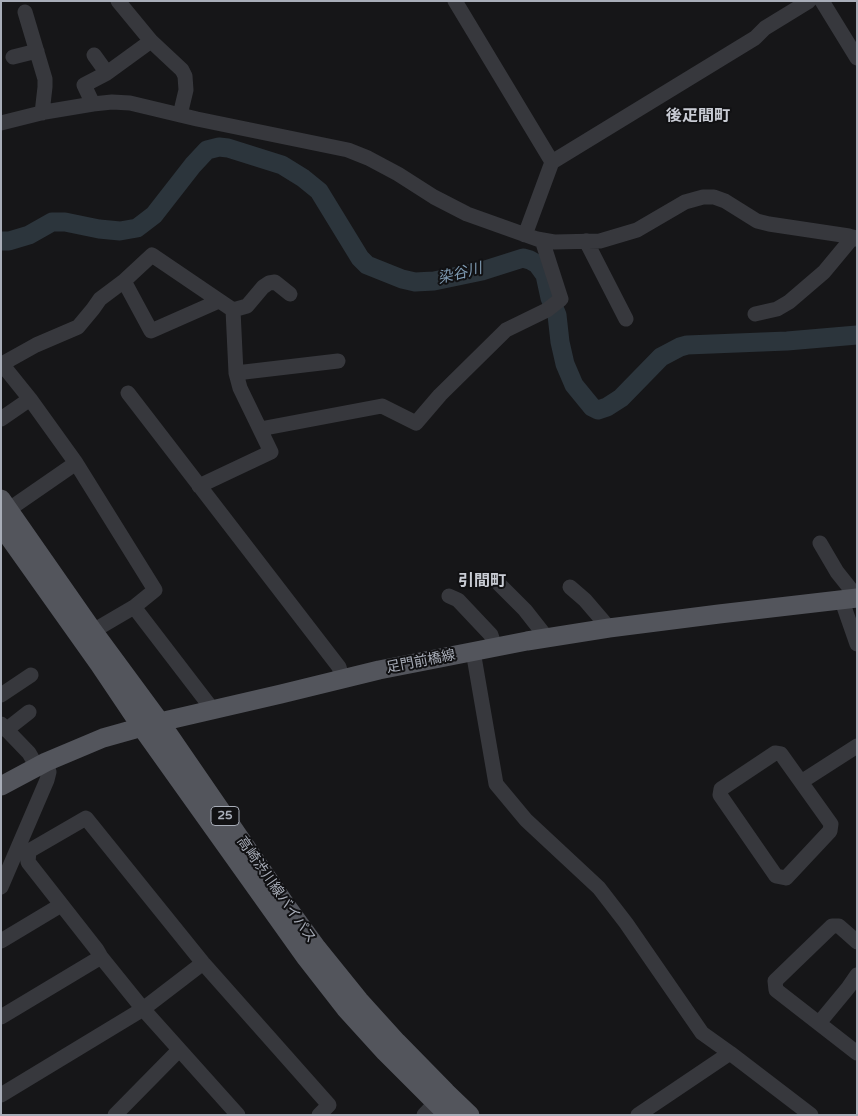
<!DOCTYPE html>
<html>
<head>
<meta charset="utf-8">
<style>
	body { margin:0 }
	#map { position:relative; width:858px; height:1116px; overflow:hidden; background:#161618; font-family:"Varela Round",sans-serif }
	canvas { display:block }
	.frame { position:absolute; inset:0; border:2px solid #a8adb8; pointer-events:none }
</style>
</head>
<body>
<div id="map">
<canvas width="858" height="1116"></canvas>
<div class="frame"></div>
</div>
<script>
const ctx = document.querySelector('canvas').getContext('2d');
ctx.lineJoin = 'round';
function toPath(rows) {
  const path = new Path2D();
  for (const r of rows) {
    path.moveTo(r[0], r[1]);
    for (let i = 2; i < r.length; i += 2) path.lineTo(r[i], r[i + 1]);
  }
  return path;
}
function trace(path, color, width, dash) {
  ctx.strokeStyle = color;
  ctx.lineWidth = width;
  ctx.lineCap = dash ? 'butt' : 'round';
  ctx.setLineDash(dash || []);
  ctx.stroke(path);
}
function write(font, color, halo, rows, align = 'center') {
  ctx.font = font + ' "Varela Round","Noto Sans JP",sans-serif';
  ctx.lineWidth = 4;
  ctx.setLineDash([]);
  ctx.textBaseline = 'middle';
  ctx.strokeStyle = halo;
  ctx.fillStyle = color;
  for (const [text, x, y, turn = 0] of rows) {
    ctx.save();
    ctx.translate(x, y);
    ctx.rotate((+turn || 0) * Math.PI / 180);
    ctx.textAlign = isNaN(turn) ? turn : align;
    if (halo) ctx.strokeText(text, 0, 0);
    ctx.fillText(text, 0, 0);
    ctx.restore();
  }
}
trace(toPath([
	[1,241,9,241,29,235,52,222,65,222,99,229,120,231,137,228,154,215,193,165,207,150,219,147,228,148,282,165,303,178,319,191,360,258,367,265,402,279,415,282,434,281,482,271,523,258,530,260,537,264,545,275,550,298,557,315,560,342,565,364,574,385,592,407,598,410,607,407,621,398,661,357,680,347,687,345,787,341,857,335]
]), '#2c353c', 19);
trace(toPath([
	[118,1,151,41,182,70,185,76,186,90,180,115],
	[455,1,552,162,525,235],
	[822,1,857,58],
	[25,12,45,79,45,87,42,113],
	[94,55,107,73],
	[13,57,37,51],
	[93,104,84,85,107,73,151,41],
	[1,123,45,112,93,104,112,102,130,103,197,119,348,150,368,158,398,174,434,197,467,214,537,239,554,242,600,241,637,230,685,202,703,197,714,197,725,201,757,221,769,224,849,236,857,239],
	[552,162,755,38,765,28,809,1],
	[586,241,626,319],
	[124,281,151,331,219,301],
	[233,310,247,306,263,287,269,283,275,282,290,294],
	[755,314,777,309,789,302,824,272,853,237],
	[1,363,30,399,76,463,155,590,134,607,213,710],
	[2,364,36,345,78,327,93,309,100,299,124,281,152,255,233,310,236,373,240,388,271,452,199,486],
	[236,373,338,361],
	[128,393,339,667,342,678],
	[1,419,30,399],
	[260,429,382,406,416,423,440,395,506,330,547,310,561,299,542,240],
	[8,510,76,463],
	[820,543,837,572,857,597],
	[499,584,525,610,547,638],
	[570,587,585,600,609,628],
	[449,596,458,600,491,635,495,647],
	[842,601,857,644],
	[93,631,134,607],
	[473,651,496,784,526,820,599,888,626,923,702,1033,730,1053,811,1115],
	[1,695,31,675],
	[1,724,29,753,37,767],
	[6,730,29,712],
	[775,753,781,754,831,824,830,831,786,878,776,876,720,795,721,789,775,753],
	[801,782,857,746],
	[1,887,47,780,49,772,46,762],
	[1,941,61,905],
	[857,942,839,926,832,926,775,981,776,990,857,1053],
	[101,957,97,950,28,862,29,851,86,818,203,963,329,1105,319,1115],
	[1,1017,101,957,143,1009,238,1115],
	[819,1023,848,988,857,975],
	[1,1095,143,1009,203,963],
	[115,1115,179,1050],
	[424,1115,442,1096],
	[638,1115,730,1053]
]), '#37383d', 15);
trace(toPath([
	[1,499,93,631,160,722,285,904,317,948,359,1000,397,1042,446,1092,470,1115],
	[1,526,99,664,142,728,306,958,345,1008,385,1052,448,1115],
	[1,786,46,762,103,738,160,722,281,694,379,670,527,641,609,628,719,614,857,598]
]), '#53555c', 19);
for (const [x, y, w] of [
	[225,816,28]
]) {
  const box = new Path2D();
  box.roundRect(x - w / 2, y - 9.5, w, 19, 4);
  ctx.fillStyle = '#111113';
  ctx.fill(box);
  trace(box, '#a8adb8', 1);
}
write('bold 12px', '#a8adb8', null, [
	["25",225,816]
]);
write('14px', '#a8adb8', '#111113', [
	["足門前橋線",421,662,-11],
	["高崎渋川線バイパス",276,890,55]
]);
write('italic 15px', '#7f9bb3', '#111113', [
	["染谷川",460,274,-14]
]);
write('bold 16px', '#c9ccd4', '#111113', [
	["後疋間町",698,117],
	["引間町",482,582]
]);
</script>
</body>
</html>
